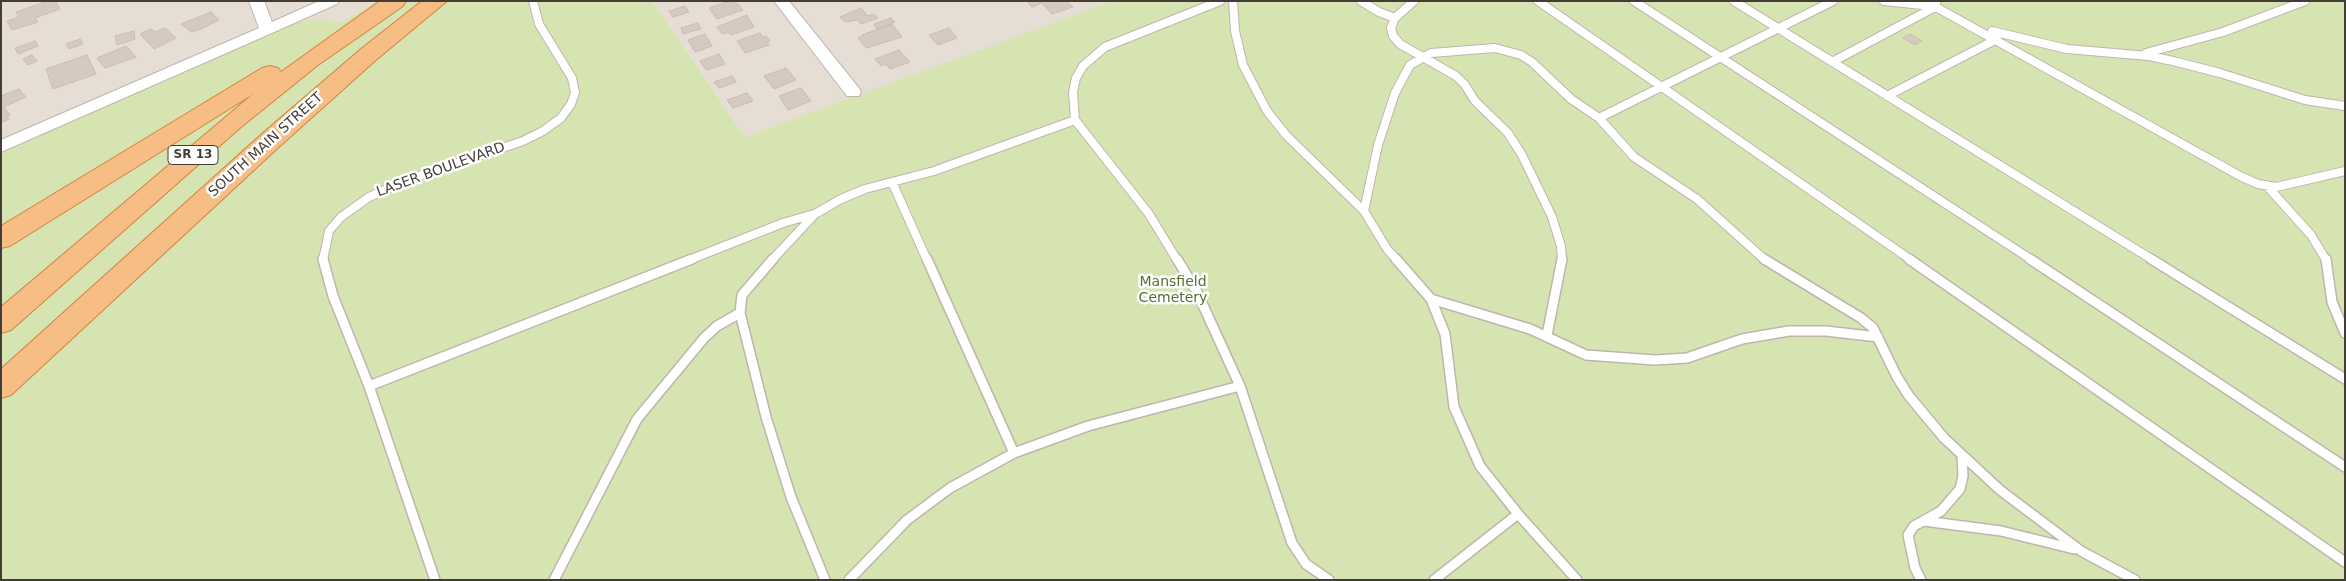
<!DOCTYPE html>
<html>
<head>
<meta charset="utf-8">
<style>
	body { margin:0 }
	#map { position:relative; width:2346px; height:581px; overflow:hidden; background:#f2ece6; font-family:"DejaVu Sans",sans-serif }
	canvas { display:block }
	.frame { position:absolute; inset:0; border:2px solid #443c36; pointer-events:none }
</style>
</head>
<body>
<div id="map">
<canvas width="2346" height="581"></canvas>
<div class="frame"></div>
</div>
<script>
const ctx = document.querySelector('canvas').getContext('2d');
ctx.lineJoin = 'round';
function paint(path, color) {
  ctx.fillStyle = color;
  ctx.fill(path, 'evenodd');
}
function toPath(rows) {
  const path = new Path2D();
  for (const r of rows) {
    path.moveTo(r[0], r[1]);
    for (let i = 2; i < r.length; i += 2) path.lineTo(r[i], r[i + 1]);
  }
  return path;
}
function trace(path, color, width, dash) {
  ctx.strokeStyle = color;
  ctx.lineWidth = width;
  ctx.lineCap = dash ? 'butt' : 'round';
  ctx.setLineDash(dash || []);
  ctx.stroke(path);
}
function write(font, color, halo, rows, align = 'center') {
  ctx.font = font + ' "DejaVu Sans",sans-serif';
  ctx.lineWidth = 5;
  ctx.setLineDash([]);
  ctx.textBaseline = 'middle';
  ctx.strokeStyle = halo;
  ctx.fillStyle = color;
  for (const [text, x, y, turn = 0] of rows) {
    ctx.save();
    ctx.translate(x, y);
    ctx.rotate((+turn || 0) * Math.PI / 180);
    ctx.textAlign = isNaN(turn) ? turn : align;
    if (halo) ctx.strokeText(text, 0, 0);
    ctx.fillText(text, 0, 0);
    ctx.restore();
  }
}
paint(toPath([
	[1,1,378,1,339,23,330,20,287,27,1,153],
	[652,1,1117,1,745,137]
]), '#e6ddd5');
paint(toPath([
	[378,1,652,1,745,137,1113,1,2345,1,2345,580,1,580,1,153,287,27,310,19,330,20,339,23]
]), '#d6e4b2');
const building = toPath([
	[48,1,55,1,60,9,35,18,38,22,12,30,7,21,19,17,16,12,48,1],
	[729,1,738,4,743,10,717,19,709,8,729,1],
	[1031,1,1067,1,1073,7,1052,14,1042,3,1032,7,1028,3,1031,1],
	[685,6,689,12,673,17,669,11,685,6],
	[861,8,868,16,874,14,878,18,861,24,857,20,845,22,840,17,861,8],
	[211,12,219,20,201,29,192,32,181,24,211,12],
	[747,15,754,27,731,35,729,32,722,34,717,27,747,15],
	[891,18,895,22,877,29,874,24,891,18],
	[698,23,701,29,683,34,681,28,698,23],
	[892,24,902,37,866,48,858,38,863,36,862,35,892,24],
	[165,28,176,38,154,49,140,34,151,29,155,32,165,28],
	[949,28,957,38,938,45,929,35,949,28],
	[134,31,135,39,117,45,115,36,134,31],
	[760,33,763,37,766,36,770,41,767,42,769,45,745,53,737,41,760,33],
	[705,34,712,46,695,52,688,40,705,34],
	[1910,34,1922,41,1915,45,1903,38,1910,34],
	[80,39,83,44,69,49,66,44,80,39],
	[35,41,38,46,18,54,15,48,35,41],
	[126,46,136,57,105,68,97,58,126,46],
	[899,50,910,62,890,69,886,64,881,66,875,59,899,50],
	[719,54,725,64,706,70,700,61,719,54],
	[32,55,37,61,28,65,23,59,32,55],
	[87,55,96,74,53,89,46,69,87,55],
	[786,68,796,80,774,89,764,76,786,68],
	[732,76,736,82,719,88,714,82,732,76],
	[801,88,811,101,788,110,779,96,801,88],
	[19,89,26,97,4,107,10,115,7,116,9,119,1,123,1,96,19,89],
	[747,93,753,101,733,108,727,100,747,93]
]);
paint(building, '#d6c9c0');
trace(building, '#cdbdb0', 1);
const serviceFar1 = toPath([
	[1233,1,1235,31,1243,65,1267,111,1286,135,1364,211,1387,249,1397,260],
	[1361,1,1379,12,1395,18,1391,28,1393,36,1400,44,1456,76,1465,85,1475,101,1508,133,1522,155,1552,217,1561,246,1562,260],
	[1538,1,1911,260],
	[1634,1,2032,260],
	[1734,1,2153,260],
	[1884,1,1932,6],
	[1925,1,2240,176,2258,184,2276,187,2345,171],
	[1395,18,1414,1],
	[1992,31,2067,49,2149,56,2173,61,2220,73,2305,100,2345,106],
	[2146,53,2223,32,2305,1],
	[1832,62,1935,7,1936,4],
	[1887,96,1997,39],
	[1075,120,1149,214,1177,260],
	[892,182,927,260],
	[2266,185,2311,235,2326,260],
	[1364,211,1378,145,1395,93,1410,65,1431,53,1495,48,1521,55,1532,62,1571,99,1599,118],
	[323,260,329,231,341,217,369,197,410,179,523,141,543,131,561,118,571,104,575,93,572,78,539,24,533,1],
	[689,260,783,223,814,214],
	[772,260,815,214,841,199,865,189,934,171,1075,120,1073,92,1076,78,1083,66,1105,47,1220,1],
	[1765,260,1697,199,1634,157,1599,118,1833,1]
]);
const service = toPath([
	[323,259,333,296,369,386,435,580],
	[927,259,1014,453],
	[1177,259,1197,292,1240,386,1292,543,1306,564,1329,580],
	[1396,259,1431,299,1530,329,1586,355,1655,360,1687,358,1742,339,1789,331,1826,331,1878,337],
	[1764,259,1861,318,1873,328,1897,377,1909,396,1944,438,2000,490,2081,551,2135,580],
	[1909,259,2345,562],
	[2030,259,2345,467],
	[2151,259,2345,379],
	[2326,259,2332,302,2345,333],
	[1431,299,1445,334,1454,407,1480,466,1518,514,1577,580],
	[740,313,766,417,791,497,825,580],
	[1547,335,1562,259],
	[369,386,692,259],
	[1924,521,2001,531,2074,549],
	[554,580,637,419,704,338,717,326,740,313,742,295,773,259],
	[849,580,907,520,950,488,1014,453,1088,426,1240,386],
	[1434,580,1518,514],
	[1921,580,1915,568,1908,535,1914,526,1941,511,1960,489,1963,476,1962,455]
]);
const minor = toPath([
	[249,1,264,1,272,22,319,1,339,1,337,4,272,33,1,152,1,140,259,28,249,1],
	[774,1,789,1,859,88,861,92,859,96,847,96,774,1]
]);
const trunk = toPath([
	[380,1,406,1,403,6,318,65,241,127,11,330,1,333,1,307,253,94,10,246,1,248,1,226,262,68,270,66,278,68,281,72,380,1],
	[422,1,447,1,377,59,281,145,11,395,1,398,1,369,263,133,361,49,422,1]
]);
trace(serviceFar1, '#c0b5ad', 10);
trace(service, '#c0b5ad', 12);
trace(minor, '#c0b5ad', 2);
trace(trunk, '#d38340', 2);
trace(serviceFar1, '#fff', 8);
trace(service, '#fff', 9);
paint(minor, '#fff');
paint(trunk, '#f6be84');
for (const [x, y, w] of [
	[193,155,50]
]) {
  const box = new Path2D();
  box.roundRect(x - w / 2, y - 9.5, w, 19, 4);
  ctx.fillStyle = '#fff';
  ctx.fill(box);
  trace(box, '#443c36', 1);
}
write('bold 12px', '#443c36', null, [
	["SR 13",193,155]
]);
write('14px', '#443c36', '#fff', [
	["SOUTH MAIN STREET",266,145,-42],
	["LASER BOULEVARD",441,170,-20]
]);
write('14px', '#53722d', '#fff', [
	["Mansfield",1173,282],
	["Cemetery",1173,298]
]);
</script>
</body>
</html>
